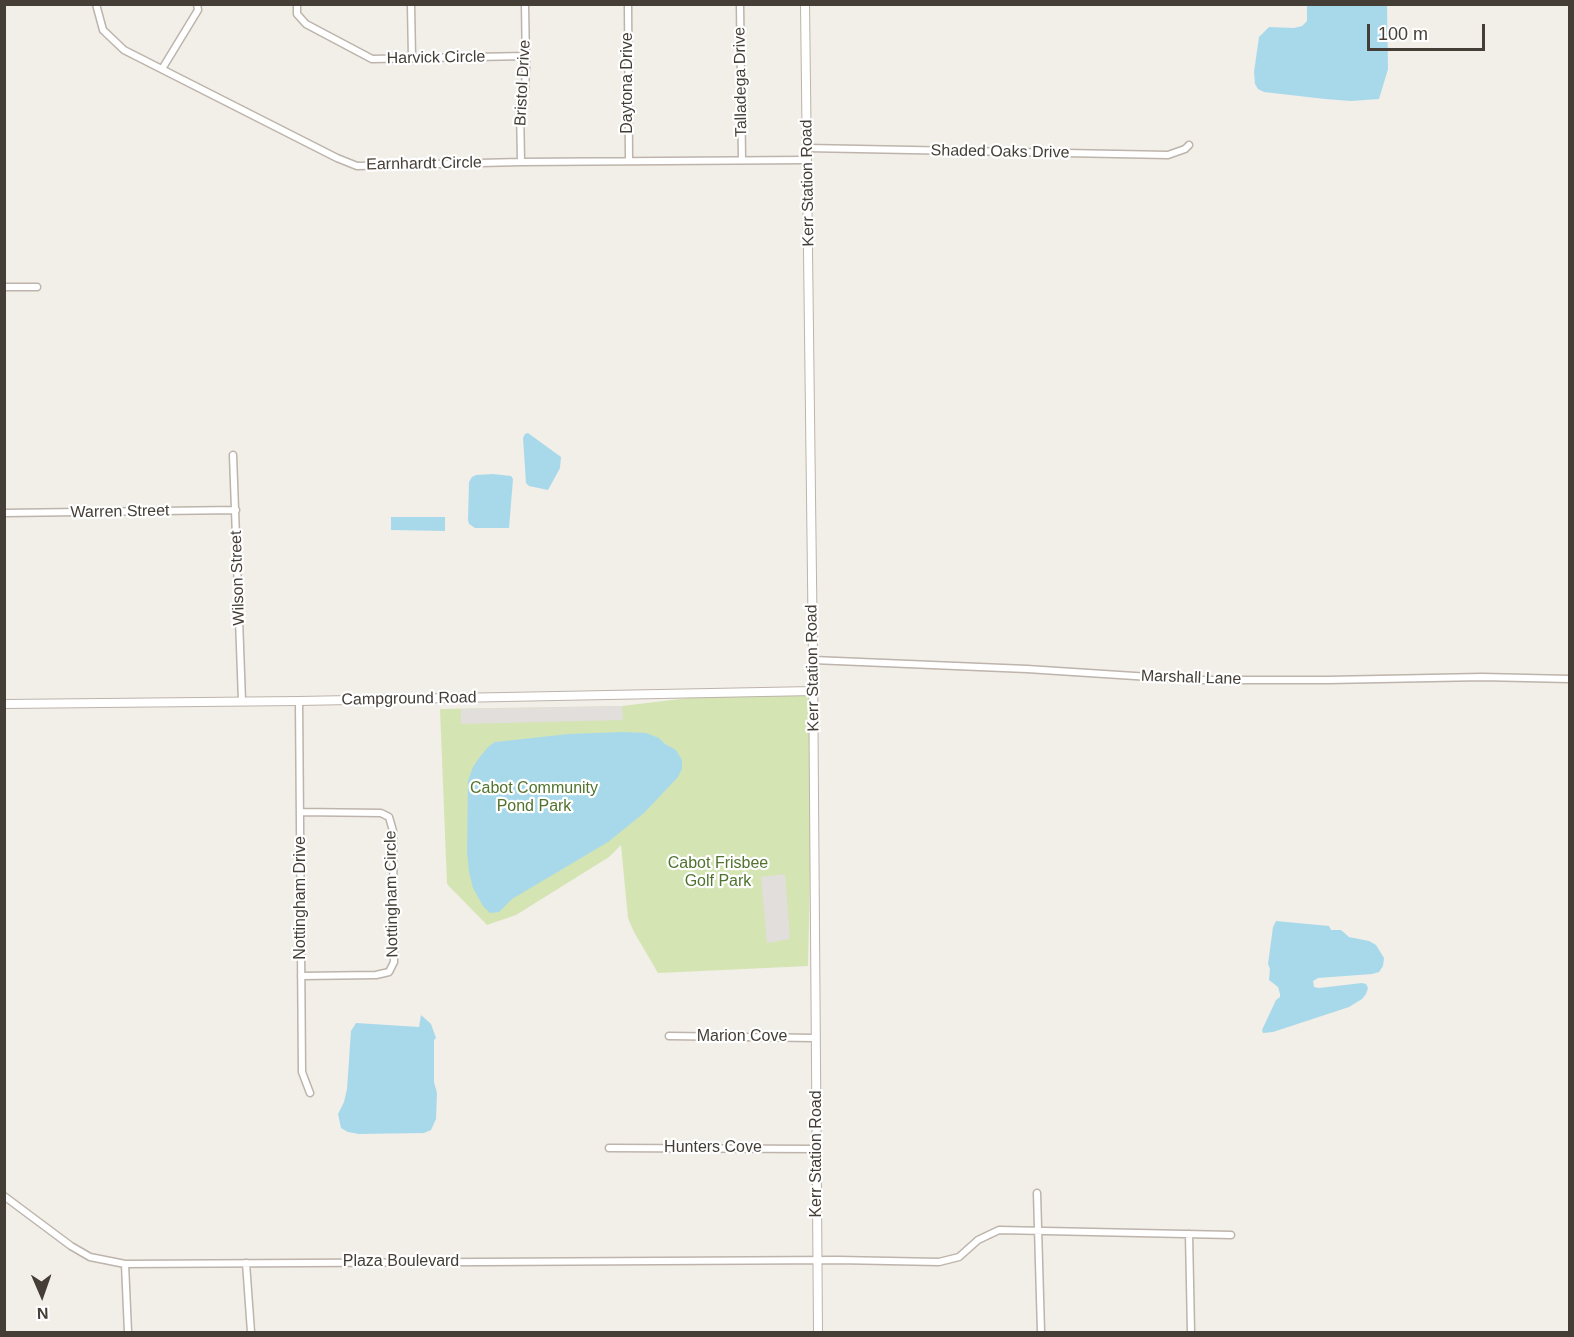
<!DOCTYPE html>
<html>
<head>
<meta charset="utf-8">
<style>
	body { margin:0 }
	#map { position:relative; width:1574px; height:1337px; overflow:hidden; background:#f2eee8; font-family:Helvetica,sans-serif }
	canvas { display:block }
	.frame { position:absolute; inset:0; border:6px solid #453e37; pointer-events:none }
	.north { position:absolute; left:12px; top:1265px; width:60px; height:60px; -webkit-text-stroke:4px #fff; paint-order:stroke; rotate:178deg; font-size:16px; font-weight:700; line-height:24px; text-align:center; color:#453e37 }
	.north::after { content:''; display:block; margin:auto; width:21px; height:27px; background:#453e37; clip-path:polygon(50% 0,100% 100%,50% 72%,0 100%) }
	.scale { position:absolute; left:1367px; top:24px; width:118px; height:27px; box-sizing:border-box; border:3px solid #453e37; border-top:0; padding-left:8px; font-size:18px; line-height:21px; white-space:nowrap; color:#453e37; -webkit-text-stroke:4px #fff; paint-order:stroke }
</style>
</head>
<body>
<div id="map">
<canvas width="1574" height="1337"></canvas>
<div class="frame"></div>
<div class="north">N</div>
<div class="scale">100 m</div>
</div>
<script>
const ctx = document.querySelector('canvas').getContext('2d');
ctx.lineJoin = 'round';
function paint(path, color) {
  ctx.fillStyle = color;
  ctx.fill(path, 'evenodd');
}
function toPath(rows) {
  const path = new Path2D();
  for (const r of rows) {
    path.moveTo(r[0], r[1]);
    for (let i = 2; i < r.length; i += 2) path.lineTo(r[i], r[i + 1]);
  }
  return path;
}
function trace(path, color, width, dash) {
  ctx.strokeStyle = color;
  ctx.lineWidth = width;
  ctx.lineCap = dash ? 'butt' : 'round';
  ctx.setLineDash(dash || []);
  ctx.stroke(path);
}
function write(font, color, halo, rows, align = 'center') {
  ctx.font = font + ' Helvetica,sans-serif';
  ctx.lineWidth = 4.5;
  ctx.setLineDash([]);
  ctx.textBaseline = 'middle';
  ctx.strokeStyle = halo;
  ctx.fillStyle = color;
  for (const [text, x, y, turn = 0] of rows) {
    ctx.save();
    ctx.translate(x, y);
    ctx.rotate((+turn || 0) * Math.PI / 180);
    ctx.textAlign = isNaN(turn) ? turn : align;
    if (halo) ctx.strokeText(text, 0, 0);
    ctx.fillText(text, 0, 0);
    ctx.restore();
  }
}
paint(toPath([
	[814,691,808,966,658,973,634,932,628,918,621,845,609,857,516,915,487,925,447,884,440,709,622,706,730,693]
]), '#d4e4b3');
paint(toPath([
	[622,706,623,720,461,724,461,709],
	[785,874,790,939,767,943,761,877]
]), '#e1dedc');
paint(toPath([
	[1307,5,1387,5,1388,69,1379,99,1351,101,1325,99,1264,92,1258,89,1255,84,1254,72,1259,37,1269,27,1294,28,1302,26,1307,21],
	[528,433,561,457,560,468,548,490,529,486,526,483,523,438,525,434],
	[493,474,511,476,513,479,509,528,475,528,469,524,468,520,469,482,472,477,476,475],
	[391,517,445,517,445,531,391,530],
	[623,732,646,733,659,738,665,744,676,750,682,760,682,769,678,777,644,813,608,842,512,899,499,912,490,913,483,906,473,888,469,872,467,852,468,781,473,767,479,758,488,747,495,742,569,734],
	[1276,921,1329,926,1331,930,1341,930,1349,937,1369,941,1376,945,1384,958,1383,966,1379,972,1372,974,1318,978,1313,981,1314,987,1319,988,1362,983,1366,984,1368,988,1366,994,1362,999,1349,1007,1273,1032,1263,1033,1262,1030,1276,1000,1280,997,1280,994,1278,987,1269,980,1270,969,1268,964,1273,927],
	[421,1015,431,1024,436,1038,434,1040,434,1082,437,1093,436,1119,431,1130,424,1133,359,1134,348,1132,341,1128,338,1114,344,1102,347,1089,351,1031,356,1023,419,1027]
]), '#a8d9eb');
const minor = toPath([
	[96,4,103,30,124,50,337,158,357,166,521,162,807,160],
	[297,4,297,14,306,24,372,59,526,56],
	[628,4,629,161],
	[740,4,742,160],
	[411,5,412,58],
	[162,69,198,10,197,4],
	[807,148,1168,155,1185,149,1189,145],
	[521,162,520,106,525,89,526,67,525,4],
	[4,287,37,287],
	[233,455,242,701],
	[4,513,236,510],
	[813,660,1027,669,1196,680,1328,680,1482,677,1570,679],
	[299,701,302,1072,310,1093],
	[300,812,381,813,389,817,393,831,394,962,389,972,376,975,301,976],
	[669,1036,815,1038],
	[609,1148,817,1149],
	[1037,1193,1041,1332],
	[4,1196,71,1246,90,1257,125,1264,838,1260,939,1262,959,1257,978,1240,999,1230,1231,1235],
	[1189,1234,1191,1332],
	[246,1263,251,1332],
	[125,1264,128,1332]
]);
const tertiary = toPath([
	[805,4,813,660,818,1332],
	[4,704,299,701,814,691]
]);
trace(minor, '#bdb4ab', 9);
trace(tertiary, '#bdb4ab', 10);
trace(minor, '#fff', 6);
trace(tertiary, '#fff', 8);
write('16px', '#453e37', '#fff', [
	["Harvick Circle",436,58,-1],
	["Talladega Drive",741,82,-91],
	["Bristol Drive",523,83,-87],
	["Daytona Drive",628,83,-90],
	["Shaded Oaks Drive",1000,152,1],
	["Earnhardt Circle",424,164,-1],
	["Kerr Station Road",808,183,-91],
	["Warren Street",120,512,-1],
	["Wilson Street",238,578,-92],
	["Kerr Station Road",813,668,-91],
	["Marshall Lane",1191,678,2],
	["Campground Road",409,699,-1],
	["Nottingham Circle",392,894,-91],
	["Nottingham Drive",301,898,-90],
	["Marion Cove",742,1037],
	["Hunters Cove",713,1148],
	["Kerr Station Road",817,1154,-90],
	["Plaza Boulevard",401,1262]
]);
write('16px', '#51732e', '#fff', [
	["Cabot Community",534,789],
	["Pond Park",534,807],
	["Cabot Frisbee",718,864],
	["Golf Park",718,882]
]);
</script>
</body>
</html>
